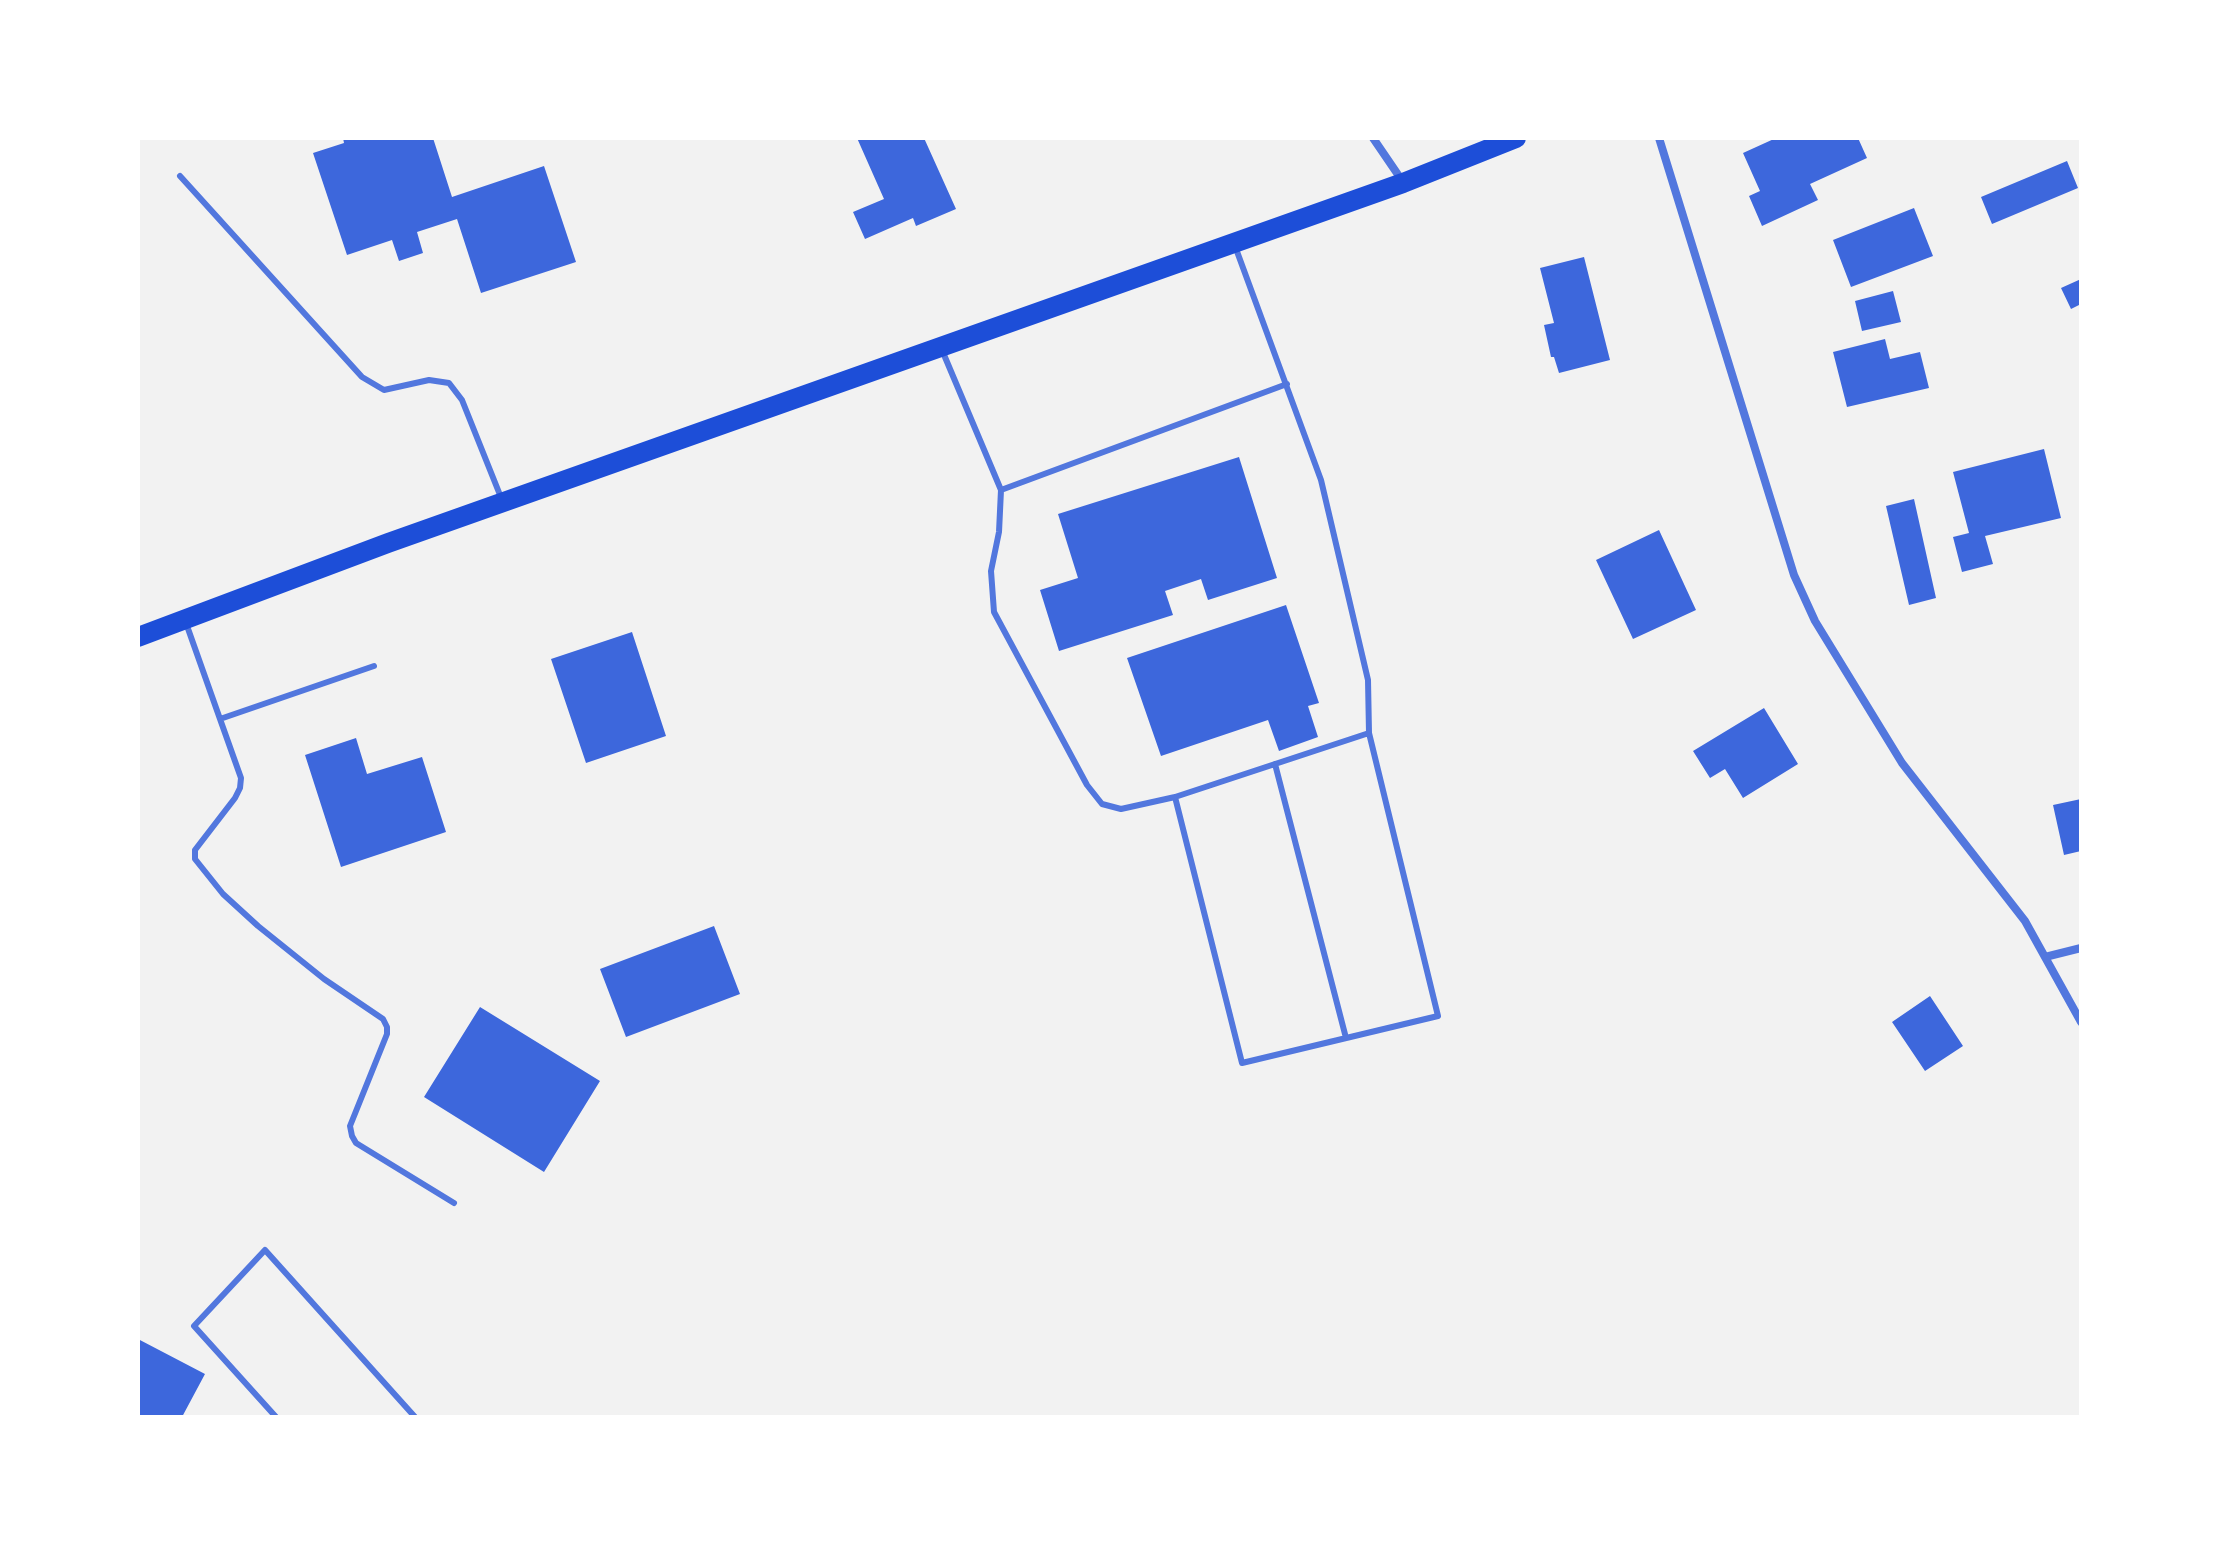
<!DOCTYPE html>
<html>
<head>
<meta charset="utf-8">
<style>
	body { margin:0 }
	#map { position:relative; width:2219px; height:1555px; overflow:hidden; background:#f2f2f2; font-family:Overpass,sans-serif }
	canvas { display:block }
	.frame { position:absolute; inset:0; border:140px solid #fff; pointer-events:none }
</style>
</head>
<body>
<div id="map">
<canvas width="2219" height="1555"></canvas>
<div class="frame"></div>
</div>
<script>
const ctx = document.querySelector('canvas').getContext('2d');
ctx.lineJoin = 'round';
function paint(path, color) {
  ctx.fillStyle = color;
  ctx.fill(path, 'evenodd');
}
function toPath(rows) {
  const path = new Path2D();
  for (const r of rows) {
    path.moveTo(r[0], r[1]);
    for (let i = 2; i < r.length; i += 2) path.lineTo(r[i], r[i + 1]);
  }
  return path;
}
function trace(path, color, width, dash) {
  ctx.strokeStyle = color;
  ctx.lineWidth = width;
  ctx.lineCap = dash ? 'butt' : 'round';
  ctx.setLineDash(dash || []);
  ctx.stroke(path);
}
paint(toPath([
	[343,138,433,138,452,197,544,166,576,262,481,293,457,219,417,232,423,253,399,261,392,240,347,255,313,153,344,143],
	[857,138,924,138,956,209,916,226,913,218,865,239,853,212,884,199],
	[1776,138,1858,138,1867,158,1810,184,1818,200,1762,226,1749,196,1760,191,1743,153],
	[2067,161,2078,188,1992,224,1981,197],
	[1914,208,1933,256,1851,287,1833,240],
	[1584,257,1610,360,1559,373,1554,357,1551,357,1544,325,1554,323,1540,268],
	[2081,279,2081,304,2071,309,2061,288],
	[1893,291,1901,322,1862,331,1855,301],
	[1885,339,1890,359,1920,352,1929,388,1847,407,1833,352],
	[2044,449,2061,518,1985,536,1993,564,1962,572,1953,537,1969,533,1953,472],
	[1239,457,1277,578,1208,600,1201,579,1165,591,1173,615,1059,651,1040,590,1078,578,1058,514],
	[1914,499,1936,598,1909,605,1886,506],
	[1659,530,1696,610,1633,639,1596,560],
	[1286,605,1319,703,1308,706,1318,737,1279,751,1268,720,1161,756,1127,658],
	[632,632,666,736,586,763,551,659],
	[1764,708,1798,764,1743,798,1725,769,1710,778,1693,751],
	[356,738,367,774,422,757,446,832,341,867,305,755],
	[2081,799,2081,851,2064,855,2053,805],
	[714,926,740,994,626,1037,600,969],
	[1930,996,1963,1046,1925,1071,1892,1022],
	[480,1007,600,1081,544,1172,424,1097],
	[138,1339,205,1374,182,1417,138,1417]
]), '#3d67dc');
trace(toPath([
	[180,176,362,377,384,390,429,380,449,383,462,400,502,500],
	[942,350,1001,490,999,532,991,571,994,612,1087,785,1102,804,1121,809,1175,797,1369,733],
	[1001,490,1287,384],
	[186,623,220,719,374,666],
	[220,719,241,778,240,788,235,798,195,850,195,859,223,894,258,926,324,979,383,1019,387,1027,387,1034,350,1126,352,1136,356,1143,454,1203],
	[1275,764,1346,1038],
	[1175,797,1242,1063,1438,1016,1369,733,1368,680,1321,480,1235,246],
	[276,1417,194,1326,265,1250,415,1417]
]), '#5277de', 6);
trace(toPath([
	[1373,138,1403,182],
	[1659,138,1794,575,1815,621,1902,763,2025,921,2081,1022],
	[2045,957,2081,948]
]), '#5277de', 8);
trace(toPath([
	[138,637,388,543,1403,183,1516,138]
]), '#1d4ed8', 20);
</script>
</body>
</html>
